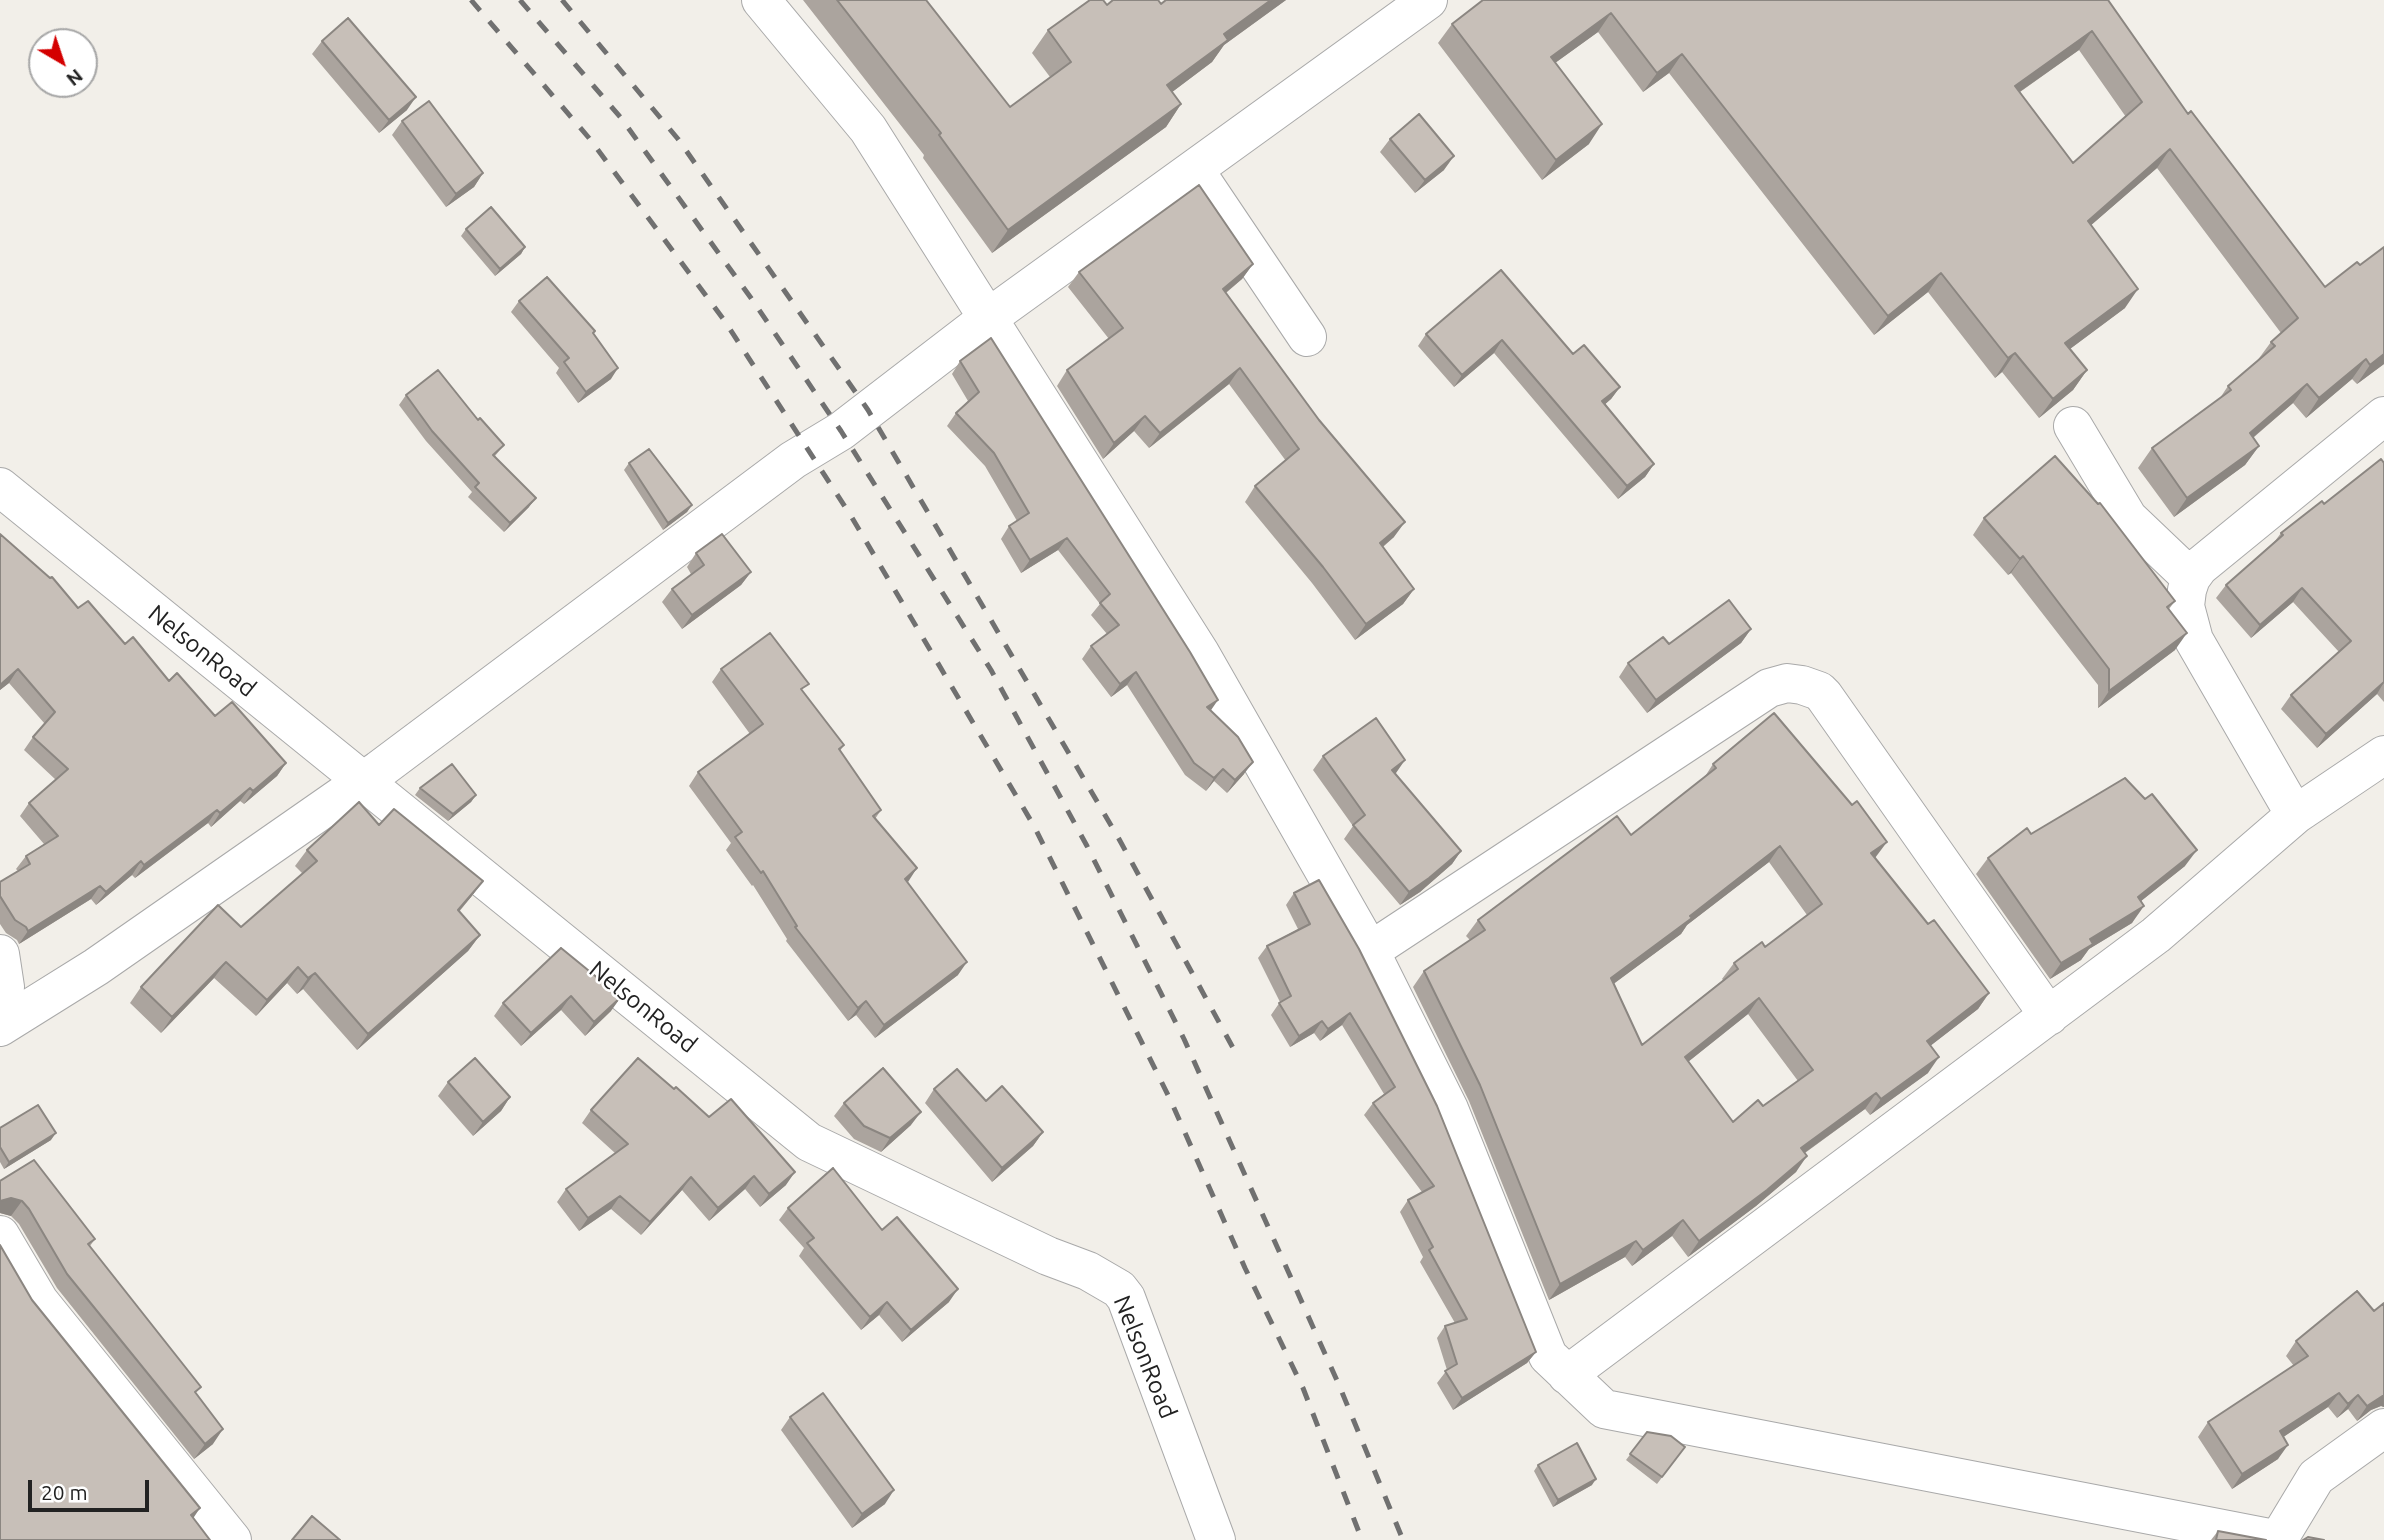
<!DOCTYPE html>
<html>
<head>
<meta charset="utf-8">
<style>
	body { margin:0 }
	#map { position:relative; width:2384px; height:1540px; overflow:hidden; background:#f2efe9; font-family:Ubuntu,sans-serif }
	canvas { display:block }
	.north { position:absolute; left:28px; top:28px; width:70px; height:70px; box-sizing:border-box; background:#fff; border:2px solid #a7a7a7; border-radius:50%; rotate:141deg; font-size:19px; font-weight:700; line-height:28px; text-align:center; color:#222 }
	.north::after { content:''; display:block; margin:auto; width:24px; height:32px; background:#d40000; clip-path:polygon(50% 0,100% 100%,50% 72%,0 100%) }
	.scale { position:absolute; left:28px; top:1480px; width:121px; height:32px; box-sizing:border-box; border:4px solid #222; border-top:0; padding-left:9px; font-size:21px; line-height:24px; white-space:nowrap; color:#222; -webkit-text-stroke:5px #fff; paint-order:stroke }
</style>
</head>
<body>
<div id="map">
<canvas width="2384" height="1540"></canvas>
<div class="north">N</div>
<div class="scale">20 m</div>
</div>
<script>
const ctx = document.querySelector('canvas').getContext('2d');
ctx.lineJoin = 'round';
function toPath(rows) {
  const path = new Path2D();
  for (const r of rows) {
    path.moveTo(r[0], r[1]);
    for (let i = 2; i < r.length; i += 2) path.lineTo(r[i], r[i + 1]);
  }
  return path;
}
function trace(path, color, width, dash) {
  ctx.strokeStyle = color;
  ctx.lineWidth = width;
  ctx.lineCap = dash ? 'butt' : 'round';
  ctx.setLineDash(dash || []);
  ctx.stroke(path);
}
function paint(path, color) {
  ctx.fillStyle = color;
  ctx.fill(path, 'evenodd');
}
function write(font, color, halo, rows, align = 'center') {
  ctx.font = font + ' Ubuntu,sans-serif';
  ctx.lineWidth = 5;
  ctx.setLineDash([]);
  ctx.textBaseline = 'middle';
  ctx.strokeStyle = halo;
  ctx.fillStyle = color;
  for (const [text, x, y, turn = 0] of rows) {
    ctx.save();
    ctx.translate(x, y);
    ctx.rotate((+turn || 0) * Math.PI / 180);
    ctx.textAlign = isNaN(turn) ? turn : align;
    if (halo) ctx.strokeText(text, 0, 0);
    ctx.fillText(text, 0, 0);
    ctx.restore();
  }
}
const minor = toPath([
	[761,0,868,129,1200,653,1370,951,1449,1109,1548,1356,1604,1409,2279,1540],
	[1194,169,1307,337],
	[2073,426,2128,518,2191,578],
	[0,487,809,1142,1048,1256,1088,1271,1119,1289,1126,1298,1216,1540],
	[2295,815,2384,755],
	[1370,951,1769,688,1787,683,1802,685,1819,691,1824,696,2049,1016],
	[0,954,5,987,0,1008],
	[0,1027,96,967,379,770,793,460,841,431,988,318,1428,0],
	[0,1235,39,1301,232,1540],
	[1567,1375,2156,935,2295,815,2194,640,2185,606,2187,590,2191,578,2199,567,2384,416],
	[2278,1540,2316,1477,2384,1428]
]);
trace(minor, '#a9a9a9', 40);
trace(minor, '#fff', 38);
trace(toPath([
	[471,0,589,138,724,320,851,516,1034,826,1170,1099,1245,1268,1303,1388,1362,1540],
	[520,0,621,118,751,298,841,431,991,670,1087,846,1184,1039,1339,1385,1403,1540],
	[562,0,678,139,868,410,1119,839,1238,1057]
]), '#707070', 5, [14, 14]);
paint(toPath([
	[803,0,926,0,1010,107,1050,77,1032,53,1048,30,1107,5,1161,4,1166,0,1286,0,1224,45,1212,62,1172,92,1181,104,1166,127,992,253,923,158,924,155],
	[1483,0,2108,0,2188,114,2325,287,2360,265,2384,247,2384,364,2357,384,2352,379,2306,418,2293,403,2253,438,2259,446,2245,465,2174,517,2138,468,2152,448,2220,398,2228,386,2257,361,2271,342,2281,333,2157,168,2091,225,2125,308,2070,349,2087,370,2073,390,2039,418,2002,372,1995,378,1928,292,1874,335,1669,73,1643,92,1598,32,1555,63,1589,144,1542,180,1438,43,1452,24],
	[2079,50,2126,117,2073,163,2020,92],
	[322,41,407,110,379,133,312,54],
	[402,121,483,173,474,187,446,207,392,135],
	[1390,139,1444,170,1415,193,1380,152],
	[466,229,525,247,521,254,495,276,461,236],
	[1253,264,1242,279,1226,293,1394,537,1383,547,1414,589,1403,604,1355,640,1312,583,1245,502,1255,486,1286,461,1229,384,1149,448,1134,431,1103,459,1057,386,1067,370,1109,339,1068,287,1079,272],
	[1501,270,1573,354,1620,387,1611,399,1605,404,1654,464,1645,477,1618,499,1494,353,1454,387,1418,346,1426,334],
	[519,301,611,379,578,403,556,373,559,368,511,312],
	[960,361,1210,711,1244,774,1227,793,1214,781,1206,791,1185,775,1127,685,1111,697,1082,659,1091,646,1107,634,1091,615,1100,604,1058,550,1021,573,1001,539,1009,526,1017,521,985,466,947,426,956,413,968,401,952,374],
	[406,395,478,420,504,445,495,456,529,507,504,532,468,497,472,492,426,441,399,405],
	[629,463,692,505,687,512,663,530,624,470],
	[2384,463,2384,702,2377,694,2317,748,2281,709,2291,695,2339,652,2293,602,2251,638,2216,598,2226,585,2275,541,2281,533],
	[1984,518,2175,601,2169,609,2175,650,2098,708,2098,685,2011,573,2008,575,1973,535],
	[0,534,78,608,125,644,169,681,215,716,286,763,277,776,244,804,240,801,211,827,208,823,135,878,132,875,96,905,91,899,19,944,17,940,6,933,0,924,0,882,18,871,16,869,26,856,44,844,20,816,29,803,56,780,24,750,33,737,45,724,9,683,0,690],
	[696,553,751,572,741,585,682,629,662,602,672,589,691,574,687,567],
	[1751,629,1741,643,1647,713,1619,677,1628,663,1669,644],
	[721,669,803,692,844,745,840,751,881,810,875,819,907,882,958,975,875,1038,856,1015,848,1021,786,941,787,939,753,885,752,886,726,850,731,843,689,786,698,772,750,734,712,682],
	[1323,756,1395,774,1461,851,1452,864,1420,892,1400,905,1344,839,1353,826,1313,770],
	[1713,764,1875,858,1928,924,1989,993,1978,1009,1931,1045,1928,1073,1870,1115,1865,1109,1805,1153,1796,1172,1756,1206,1688,1257,1672,1236,1632,1266,1625,1257,1549,1300,1469,1101,1413,987,1424,971,1470,940,1466,936,1478,920,1631,835,1704,778],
	[1769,862,1807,915,1765,947,1734,963,1722,979,1723,980,1642,1045,1614,983,1681,934,1687,925],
	[1748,1014,1798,1081,1763,1106,1733,1122,1688,1062],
	[420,788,476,795,471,802,448,821,415,795],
	[379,825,483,881,471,897,459,912,480,935,468,951,357,1050,303,989,297,994,287,983,256,1016,214,978,161,1033,130,1003,141,987,241,927,303,874,295,866,307,850],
	[2031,834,2185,866,2141,901,2132,923,2089,949,2081,960,2050,979,1976,874,1988,858],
	[1294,893,1536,1352,1527,1363,1453,1410,1437,1383,1447,1370,1437,1338,1445,1326,1455,1323,1420,1262,1423,1257,1400,1212,1408,1200,1422,1192,1364,1115,1373,1103,1384,1094,1342,1025,1320,1041,1314,1033,1290,1047,1271,1015,1280,1002,1258,958,1267,946,1298,929,1286,905],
	[561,948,611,1011,585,1036,561,1010,521,1046,494,1016,503,1003],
	[448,1082,510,1097,501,1111,473,1136,438,1096],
	[674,1089,786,1185,760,1207,745,1189,709,1221,682,1190,641,1235,611,1209,579,1231,557,1202,566,1189,615,1153,582,1123,591,1110],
	[934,1089,986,1101,1043,1132,1033,1146,992,1182,925,1103],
	[844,1103,911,1125,881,1152,854,1139,834,1116],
	[0,1128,51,1140,4,1169,0,1162],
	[0,1181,95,1239,90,1246,196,1394,213,1444,194,1459,57,1288,19,1224,11,1216,0,1213],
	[788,1208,882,1230,949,1302,902,1342,879,1315,861,1330,799,1256,804,1248,779,1220],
	[2384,1303,2384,1407,2381,1406,2371,1410,2357,1421,2348,1409,2337,1418,2328,1407,2283,1437,2278,1459,2232,1489,2198,1437,2208,1422,2294,1366,2286,1356,2296,1341,2374,1311],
	[790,1417,885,1504,852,1528,781,1430],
	[1647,1432,1685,1447,1657,1484,1626,1460],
	[1538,1465,1592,1485,1553,1507,1534,1471],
	[2218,1531,2266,1540,2211,1540]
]), '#aba49e');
paint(toPath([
	[1271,0,1286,0,1224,45,1212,62,1151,108,1167,85,1224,34],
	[1611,13,1598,32,1537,76,1551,57],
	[2092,31,2079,50,2001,105,2015,86],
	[1682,54,1669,73,1643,92,1657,73],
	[416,97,407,110,379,133,389,120],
	[1181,104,1166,127,992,253,1008,230],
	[1602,124,1589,144,1542,180,1556,160],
	[2170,149,2157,168,2074,240,2088,221],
	[1454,156,1444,170,1415,193,1425,180],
	[483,173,474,187,446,207,456,194],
	[525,247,521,254,495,276,500,269],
	[1253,264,1242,279,1212,304,1223,289],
	[1941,273,1928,292,1874,335,1888,316],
	[2138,289,2125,308,2051,363,2065,343],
	[1502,340,1494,353,1454,387,1462,375],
	[2015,353,2002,372,1995,378,2008,358],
	[2384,354,2384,364,2357,384,2370,365],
	[2366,359,2352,379,2306,418,2319,398],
	[618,368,611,379,578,403,586,392],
	[1240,368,1229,384,1149,448,1160,433],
	[2087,370,2073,390,2039,418,2053,399],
	[2307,384,2293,403,2236,452,2250,433],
	[1620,387,1611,399,1594,414,1602,401],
	[1145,416,1134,431,1103,459,1114,443],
	[2259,446,2245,465,2174,517,2187,498],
	[1654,464,1645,477,1618,499,1627,486],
	[536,498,529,507,504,532,510,523],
	[692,505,687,512,663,530,668,523],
	[1405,522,1394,537,1369,558,1380,543],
	[1067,538,1058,550,1021,573,1030,560],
	[2023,556,2011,573,2008,575,2020,559],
	[751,572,741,585,682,629,692,615],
	[2302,588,2293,602,2251,638,2260,625],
	[1414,589,1403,604,1355,640,1366,624],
	[1751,629,1741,643,1647,713,1656,700],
	[2187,633,2175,650,2098,708,2109,691],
	[18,669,9,683,0,690,0,685],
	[1136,672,1127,685,1111,697,1120,684],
	[2384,682,2377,694,2317,748,2326,734],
	[1218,700,1209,713,1207,707],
	[1405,760,1396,773,1382,783,1392,770],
	[1253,762,1244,774,1227,793,1235,780],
	[286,763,277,776,244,804,253,791],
	[1223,769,1214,781,1206,791,1214,778],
	[250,788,240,801,211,827,220,813],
	[476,795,471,802,448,821,453,814],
	[217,810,208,823,135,878,144,865],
	[1887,842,1875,858,1871,853],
	[1780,846,1769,862,1687,925,1681,934,1600,994,1611,978],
	[2197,850,2185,866,2126,913,2138,897],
	[1461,851,1452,864,1420,892,1400,905,1409,892],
	[141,861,132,875,96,905,106,892],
	[917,868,908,882,905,879],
	[483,881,471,897,446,926,458,910],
	[100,886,91,899,19,944,28,931],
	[2144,906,2132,923,2089,949,2081,960,2050,979,2061,963,2090,939],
	[480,935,468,951,357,1050,368,1034],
	[226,962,214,978,161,1033,172,1017],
	[967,962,958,975,875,1038,884,1025],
	[298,967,287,983,256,1016,267,1000],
	[315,973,303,989,297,994,308,978],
	[1989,993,1978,1009,1916,1057,1927,1041],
	[571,996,561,1010,521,1046,531,1033],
	[621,997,611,1011,585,1036,594,1022],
	[1759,998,1748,1014,1674,1073,1685,1057],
	[866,1001,856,1015,848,1021,858,1008],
	[1350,1013,1342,1025,1320,1041,1328,1029],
	[1322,1021,1314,1033,1290,1047,1299,1036],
	[1939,1057,1928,1073,1870,1115,1881,1099],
	[1876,1093,1865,1109,1789,1164,1801,1148],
	[510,1097,501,1111,473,1136,483,1122],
	[921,1112,911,1125,881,1152,890,1138],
	[1043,1132,1033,1146,992,1182,1002,1168],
	[56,1133,51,1140,4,1169,9,1162],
	[1807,1156,1796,1172,1756,1206,1688,1257,1699,1241],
	[795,1172,786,1185,760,1207,769,1194],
	[754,1176,745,1189,709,1221,718,1208],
	[691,1177,682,1190,641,1235,650,1222],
	[620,1196,611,1209,579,1231,588,1218],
	[11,1198,22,1201,11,1216,0,1213,0,1201],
	[1683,1220,1672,1236,1632,1266,1643,1250],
	[1636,1241,1625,1257,1549,1300,1560,1284],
	[958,1289,949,1302,902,1342,911,1330],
	[887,1302,879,1315,861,1330,870,1317],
	[1536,1352,1527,1363,1453,1410,1462,1398],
	[2339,1393,2328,1407,2270,1446,2280,1431],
	[2358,1395,2348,1409,2337,1418,2348,1404],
	[2384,1395,2384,1407,2381,1406,2371,1410,2357,1421,2367,1406],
	[223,1429,213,1444,194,1459,205,1444],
	[2288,1445,2278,1459,2232,1489,2242,1474],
	[1596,1479,1592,1485,1553,1507,1558,1500],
	[894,1490,885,1504,852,1528,862,1514],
	[200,1508,190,1523,191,1515]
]), '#8b8681');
const building = toPath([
	[837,0,926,0,1010,107,1071,62,1048,30,1090,0,1103,0,1107,5,1113,0,1158,0,1161,4,1166,0,1271,0,1224,34,1228,40,1167,85,1181,104,1008,230,939,135,941,133,837,0],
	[1483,0,2108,0,2188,114,2191,111,2325,287,2357,262,2360,265,2384,247,2384,354,2370,365,2366,359,2319,398,2307,384,2250,433,2259,446,2187,498,2152,448,2231,390,2228,386,2275,346,2271,342,2298,318,2170,149,2088,221,2138,289,2065,343,2087,370,2053,399,2015,353,2008,358,1941,273,1888,316,1682,54,1657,73,1611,13,1551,57,1602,124,1556,160,1452,24,1483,0],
	[2092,31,2142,102,2073,163,2015,86,2092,31],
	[348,18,416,97,389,120,322,41,348,18],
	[429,101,483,173,456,194,402,121,429,101],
	[1419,114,1454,156,1425,180,1390,139,1419,114],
	[1199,185,1253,264,1223,289,1319,420,1405,522,1380,543,1414,589,1366,624,1323,567,1255,486,1299,449,1240,368,1160,433,1145,416,1114,443,1067,370,1123,328,1079,272,1199,185],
	[491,207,525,247,500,269,466,229,491,207],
	[1501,270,1573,354,1584,345,1620,387,1602,401,1654,464,1627,486,1502,340,1462,375,1426,334,1501,270],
	[547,277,595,331,593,333,618,368,586,392,564,362,569,358,519,301,547,277],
	[991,338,1190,652,1218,700,1207,707,1238,737,1253,762,1235,780,1223,769,1214,778,1194,763,1136,672,1120,684,1091,646,1119,625,1100,603,1110,594,1067,538,1030,560,1009,526,1029,513,994,453,956,413,979,392,960,361,991,338],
	[438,370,478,420,480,418,504,445,493,455,536,498,510,523,475,487,479,483,432,431,406,395,438,370],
	[649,449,692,505,668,523,629,463,649,449],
	[2055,456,2098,504,2100,503,2175,601,2167,607,2187,633,2109,691,2109,669,2023,556,2020,559,1984,518,2055,456],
	[2381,459,2384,463,2384,682,2326,734,2291,695,2351,641,2302,588,2260,625,2226,585,2283,535,2281,533,2322,501,2324,504,2381,459],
	[0,534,50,578,52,577,78,608,88,601,125,644,133,637,169,681,177,673,215,716,232,702,286,763,253,791,250,788,220,813,217,810,144,865,141,861,106,892,100,886,28,931,26,927,15,920,0,896,0,882,30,864,26,856,58,836,29,803,68,769,33,737,55,712,18,669,0,685,0,534],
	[722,534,751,572,692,615,672,589,704,565,696,553,722,534],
	[1729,600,1751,629,1656,700,1628,663,1663,637,1669,644,1729,600],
	[770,633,809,684,801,689,844,745,839,749,881,810,873,816,917,868,905,879,967,962,884,1025,866,1001,858,1008,795,927,797,926,763,871,761,873,735,837,742,832,698,772,763,724,721,669,770,633],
	[1774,713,1852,805,1857,801,1887,842,1871,853,1928,924,1934,920,1989,993,1927,1041,1939,1057,1881,1099,1876,1093,1801,1148,1807,1156,1767,1190,1699,1241,1683,1220,1643,1250,1636,1241,1560,1284,1480,1085,1424,971,1485,930,1478,920,1617,816,1631,835,1716,768,1713,764,1774,713],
	[1780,846,1822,904,1765,947,1762,942,1734,963,1738,969,1642,1045,1611,978,1692,918,1690,916,1780,846],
	[1759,998,1813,1070,1763,1106,1758,1100,1733,1122,1685,1057,1759,998],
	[1376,718,1405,760,1392,770,1461,851,1429,878,1409,892,1353,825,1365,815,1323,756,1376,718],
	[452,764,476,795,453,814,420,788,452,764],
	[2125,778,2145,799,2152,794,2197,850,2138,897,2144,906,2090,939,2093,944,2061,963,1988,858,2027,828,2031,834,2125,778],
	[359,802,379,825,394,809,483,881,458,910,480,935,368,1034,315,973,308,978,298,967,267,1000,226,962,172,1017,141,987,218,905,241,927,317,861,307,850,359,802],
	[1319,880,1359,949,1437,1106,1536,1352,1462,1398,1445,1371,1457,1364,1445,1326,1467,1319,1429,1250,1433,1247,1408,1200,1434,1186,1373,1103,1395,1087,1350,1013,1328,1029,1322,1021,1299,1036,1279,1003,1291,996,1267,946,1310,924,1294,893,1319,880],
	[561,948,621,997,594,1022,571,996,531,1033,503,1003,561,948],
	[475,1058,510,1097,483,1122,448,1082,475,1058],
	[638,1058,674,1089,676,1087,709,1117,731,1099,795,1172,769,1194,754,1176,718,1208,691,1177,650,1222,620,1196,588,1218,566,1189,628,1144,591,1110,638,1058],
	[883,1068,921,1112,890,1138,864,1126,844,1103,883,1068],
	[957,1069,986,1101,1002,1086,1043,1132,1002,1168,934,1089,957,1069],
	[38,1105,56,1133,9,1162,0,1147,0,1128,38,1105],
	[34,1160,95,1239,88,1244,201,1387,195,1392,223,1429,205,1444,67,1274,29,1209,22,1201,11,1198,0,1201,0,1181,34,1160],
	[833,1168,882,1230,897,1217,958,1289,911,1330,887,1302,870,1317,807,1243,814,1238,788,1208,833,1168],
	[0,1245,32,1300,200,1508,191,1515,210,1540,0,1540,0,1245],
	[2357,1291,2374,1311,2384,1303,2384,1395,2367,1406,2358,1395,2348,1404,2339,1393,2280,1431,2288,1445,2242,1474,2208,1422,2308,1356,2296,1341,2357,1291],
	[823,1393,894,1490,862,1514,790,1417,823,1393],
	[1647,1432,1671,1436,1685,1447,1662,1477,1630,1454,1647,1432],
	[1577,1443,1596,1479,1558,1500,1538,1465,1577,1443],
	[312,1516,340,1540,292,1540,312,1516],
	[2218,1531,2266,1540,2216,1540,2218,1531],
	[2308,1537,2324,1540,2303,1540,2308,1537]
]);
paint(building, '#c7bfb8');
trace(building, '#8b8681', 2);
write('24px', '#222', '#fff', [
	["NelsonRoad",202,651,39],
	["NelsonRoad",643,1007,39],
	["NelsonRoad",1145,1357,68]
]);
</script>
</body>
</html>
